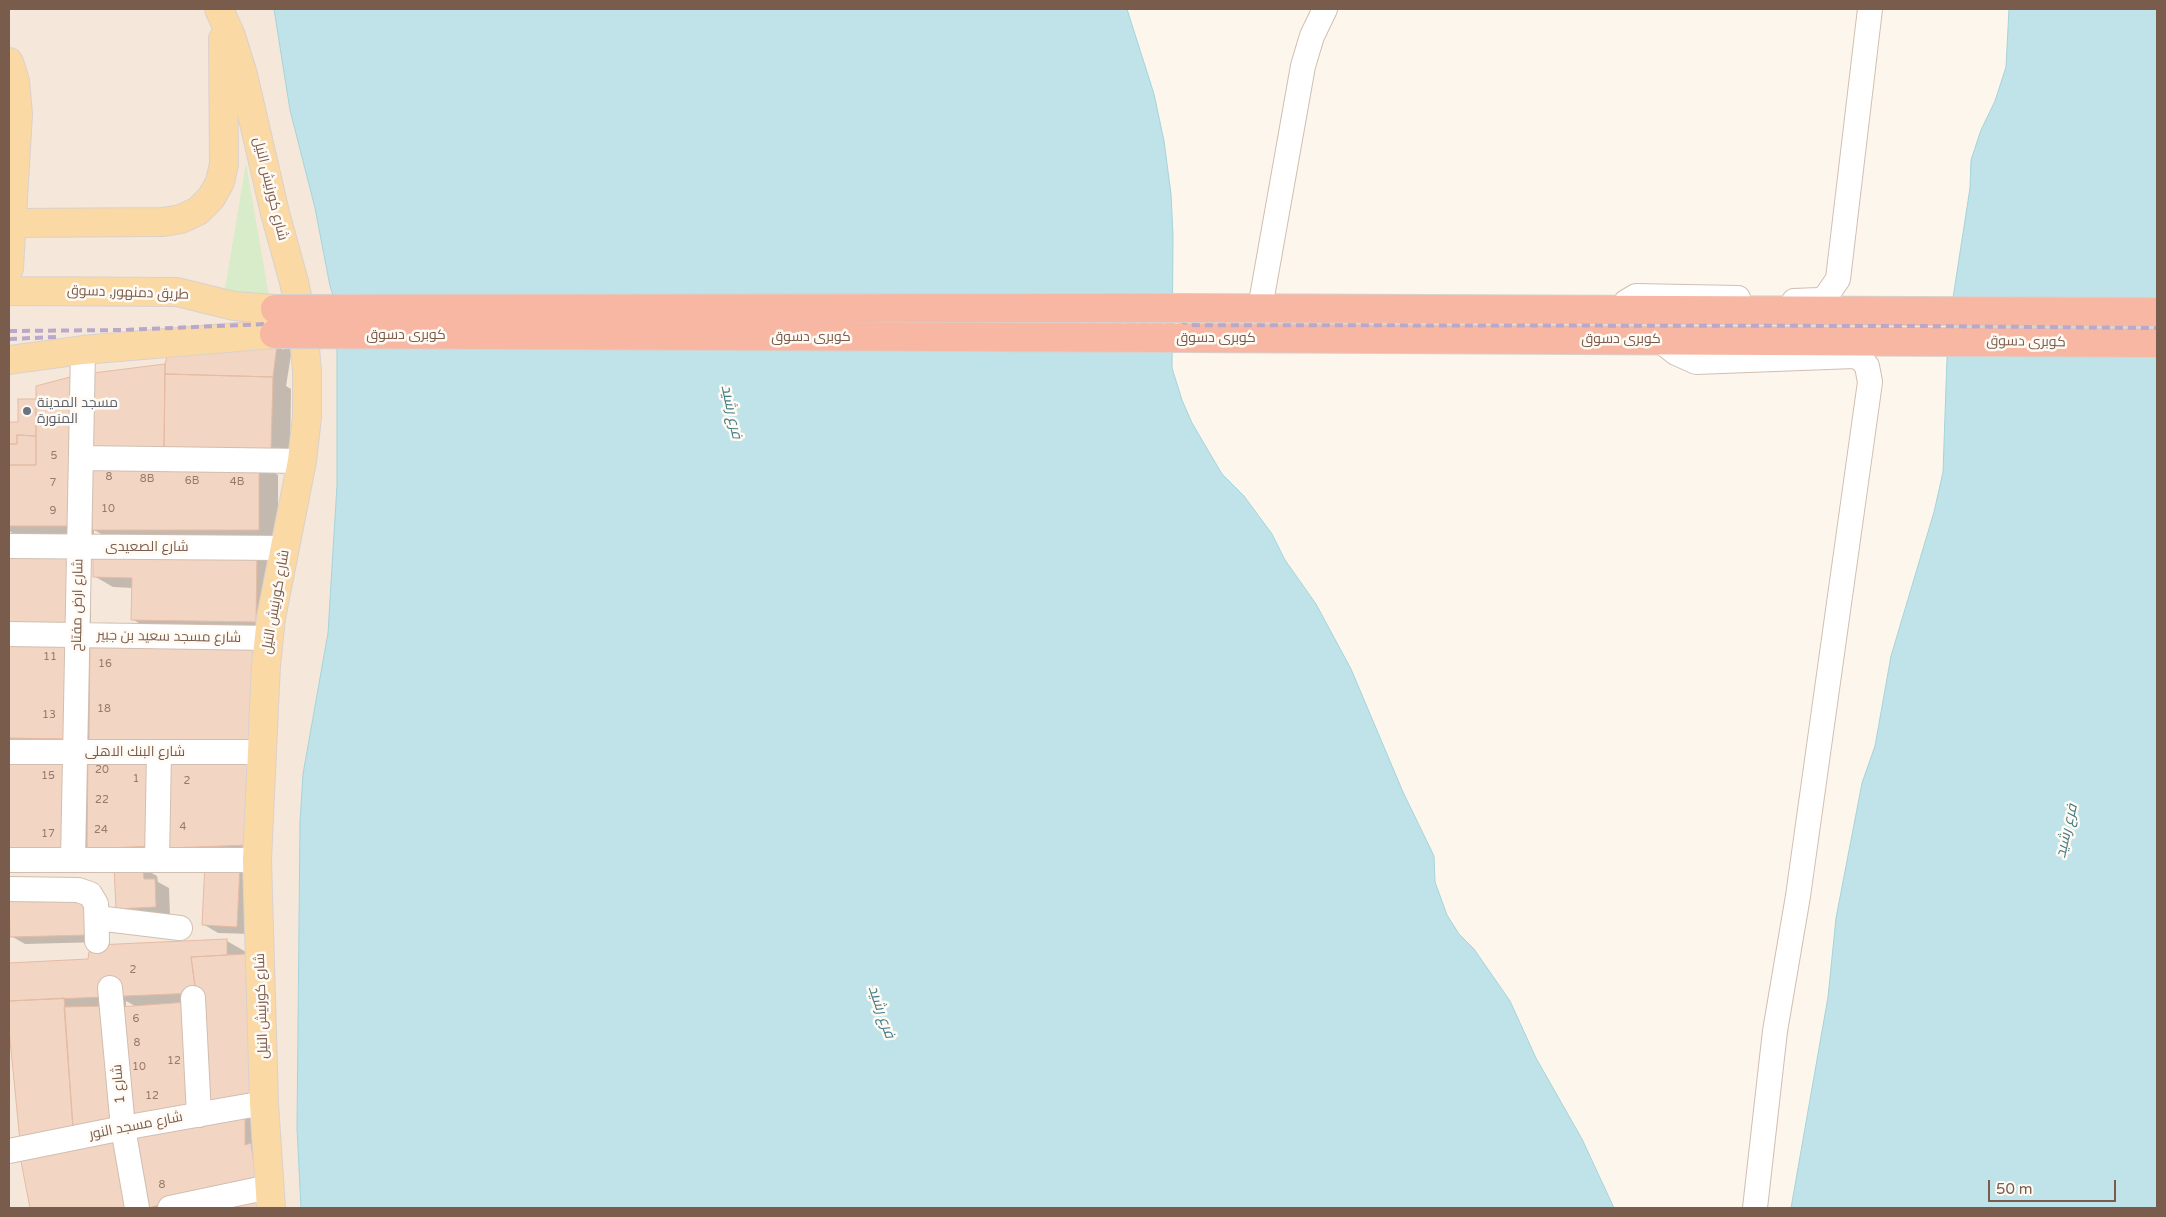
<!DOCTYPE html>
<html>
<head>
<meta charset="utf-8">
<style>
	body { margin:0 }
	#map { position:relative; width:2166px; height:1217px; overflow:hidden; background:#fdf6ec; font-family:"Varela Round",sans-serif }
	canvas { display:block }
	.frame { position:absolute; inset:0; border:10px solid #7a5c4d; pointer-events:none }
	.scale { position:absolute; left:1988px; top:1180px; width:128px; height:22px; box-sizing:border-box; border:2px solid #7a5c4d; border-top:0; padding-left:6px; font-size:15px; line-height:18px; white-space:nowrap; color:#7a5c4d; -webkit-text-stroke:4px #fffaf3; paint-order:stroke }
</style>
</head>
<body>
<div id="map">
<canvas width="2166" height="1217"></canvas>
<div class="frame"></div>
<div class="scale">50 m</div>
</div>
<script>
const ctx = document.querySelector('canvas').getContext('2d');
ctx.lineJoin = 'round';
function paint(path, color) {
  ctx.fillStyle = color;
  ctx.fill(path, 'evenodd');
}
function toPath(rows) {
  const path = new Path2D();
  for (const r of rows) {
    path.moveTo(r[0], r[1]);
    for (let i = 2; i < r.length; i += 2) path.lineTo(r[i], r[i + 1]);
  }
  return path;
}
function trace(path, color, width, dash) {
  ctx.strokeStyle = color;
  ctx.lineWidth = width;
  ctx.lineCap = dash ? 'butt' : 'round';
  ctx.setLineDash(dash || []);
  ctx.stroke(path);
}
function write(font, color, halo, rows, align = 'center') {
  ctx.font = font + ' "Varela Round",Cairo,sans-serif';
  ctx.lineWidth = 5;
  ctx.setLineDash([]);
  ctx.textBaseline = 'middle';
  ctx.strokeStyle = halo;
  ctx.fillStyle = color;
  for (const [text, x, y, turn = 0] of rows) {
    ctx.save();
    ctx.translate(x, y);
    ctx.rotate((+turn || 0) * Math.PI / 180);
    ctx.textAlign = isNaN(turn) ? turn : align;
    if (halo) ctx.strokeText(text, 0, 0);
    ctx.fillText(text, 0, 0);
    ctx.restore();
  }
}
paint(toPath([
	[9,9,274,9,277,23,290,110,315,208,330,286,339,314,337,330,337,485,328,633,303,774,300,822,297,1128,301,1208,9,1208]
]), '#f5e8da');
paint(toPath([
	[246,163,270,302,224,294]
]), '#d8ecc9');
const water = toPath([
	[274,9,1127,9,1154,94,1164,141,1171,194,1173,235,1172,368,1182,400,1192,423,1222,474,1244,496,1272,534,1285,560,1316,604,1351,669,1403,792,1434,856,1435,882,1447,915,1459,934,1474,949,1510,1001,1536,1058,1582,1139,1614,1208,301,1208,297,1128,300,822,303,774,328,633,337,485,337,330,339,314,330,286,315,208,290,110,274,9],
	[2009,9,2157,9,2157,1208,1791,1208,1828,997,1836,918,1862,783,1875,746,1891,656,1934,512,1943,472,1948,330,1970,188,1971,160,1981,130,1995,101,2006,67,2009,9]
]);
paint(water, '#bfe3e8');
trace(water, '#a5d3da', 1);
paint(toPath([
	[284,338,289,338,293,355,291,355,286,386,291,389,290,460,259,464,278,475,278,540,112,540,94,530,94,536,18,536,9,531,9,424,20,424,36,400,94,374,166,365,277,346,284,350],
	[257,552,276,563,275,633,151,630,132,619,133,588,113,587,94,576],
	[9,554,72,555,91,566,91,636,9,628],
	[9,641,70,642,91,654,253,645,272,656,109,751,88,739,88,750,9,742],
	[71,756,89,767,268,855,189,858,170,847,170,857,9,865,9,757],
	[240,866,254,874,251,934,218,933,203,924],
	[143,868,157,876,158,882,169,888,170,915,131,916,117,908],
	[30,895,44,903,103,942,25,944,11,936],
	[227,941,246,952,244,1115,263,1126,256,1199,272,1208,31,1208,20,1152,21,1140,9,1000,9,964,89,960],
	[126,1001,137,1007,126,1008]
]), '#0003');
const building = toPath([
	[277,345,273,377,165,374,165,364,168,353,277,345],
	[165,364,164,448,89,448,93,373,165,364],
	[165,374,273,377,271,450,164,448,165,374],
	[74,376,75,526,9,526,9,465,36,465,36,386,74,376],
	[18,399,36,399,36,436,17,435,17,444,9,444,9,422,18,422,18,399],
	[17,435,36,436,36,465,9,465,9,444,17,444,17,435],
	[91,463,259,463,259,530,92,530,91,463],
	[93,549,257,551,256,622,131,620,132,578,93,577,93,549],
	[9,553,73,554,72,625,9,624,9,553],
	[9,640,71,641,69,739,9,738,9,640],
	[90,641,253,643,252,743,89,741,90,641],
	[9,755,71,755,70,856,9,858,9,755],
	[88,755,154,755,152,846,87,849,88,755],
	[167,755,253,756,250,845,168,848,167,755],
	[205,863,240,865,237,927,202,925,205,863],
	[143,867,144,879,155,879,156,907,116,909,114,868,143,867],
	[9,894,30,894,30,902,88,900,89,935,10,937,9,894],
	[227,939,227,955,191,957,196,993,9,1001,9,963,88,959,89,952,96,945,227,939],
	[246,954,254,1096,205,1103,196,993,191,957,246,954],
	[64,998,73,1128,20,1141,9,1030,9,1001,64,998],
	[187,1002,191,1105,129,1116,119,1007,187,1002],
	[108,1006,121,1119,73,1128,64,1007,108,1006],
	[245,1114,245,1145,251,1143,256,1180,148,1208,132,1130,245,1114],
	[119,1135,128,1208,30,1208,19,1151,119,1135],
	[256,1198,258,1208,205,1208,256,1198]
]);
paint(building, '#f3d5c3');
trace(building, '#e6bba3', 1);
const minor = toPath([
	[1794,301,1818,300,1825,298,1838,279,1870,9],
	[1260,308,1303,66,1312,36,1325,9],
	[1621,310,1626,302,1636,296,1738,298],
	[1658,339,1676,353,1696,362,1854,356,1861,359,1867,366,1870,382,1798,896,1775,1031,1755,1208],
	[81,458,302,461],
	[9,546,285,548],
	[9,634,268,638],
	[9,752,262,752],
	[9,860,257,860],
	[73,860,83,350],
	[157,860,159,752],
	[9,889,78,890,90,894,96,904,97,941],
	[97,918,180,928],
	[110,988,123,1128,137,1208],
	[193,998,199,1115],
	[9,1151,123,1128,264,1103],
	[170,1208,269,1187]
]);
const major = toPath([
	[219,9,231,36,243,75,275,213,294,282,303,326,307,371,307,417,302,461,271,618,266,665,257,860,264,1103,271,1208],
	[9,62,15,81,18,114,9,268],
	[12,223,163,222,181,219,198,211,211,198,220,182,224,164,223,39],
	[9,291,177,292,234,306,275,309],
	[9,360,83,350,274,334]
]);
const highway = toPath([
	[1183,308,2157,312],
	[1182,338,2157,343]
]);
trace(minor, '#d1beb0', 26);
trace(major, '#dad1cd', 30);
trace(highway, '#dad1cd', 30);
trace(minor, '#fff', 24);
trace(major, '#fbd9a5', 28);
trace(highway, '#f7b7a3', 28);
trace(toPath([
	[9,331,123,330,266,324,1916,326,2157,328],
	[9,339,56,337]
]), '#b9a8c9', 4, [8, 5]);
const highwayBridge = toPath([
	[275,309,1183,308],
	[274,334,1182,338]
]);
trace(highwayBridge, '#dad1cd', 30, []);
trace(highwayBridge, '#f7b7a3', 28);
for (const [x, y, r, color] of [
	[27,411,5,"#6b7280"]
]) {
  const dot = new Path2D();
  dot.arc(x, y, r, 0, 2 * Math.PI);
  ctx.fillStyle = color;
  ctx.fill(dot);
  trace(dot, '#fffaf3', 2);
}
write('11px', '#987a6a', null, [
	["5",54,456],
	["8",109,477],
	["8B",147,479],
	["6B",192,481],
	["4B",237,482],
	["7",53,483],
	["10",108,509],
	["9",53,511],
	["11",50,657],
	["16",105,664],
	["18",104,709],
	["13",49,715],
	["20",102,770],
	["15",48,776],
	["1",136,779],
	["2",187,781],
	["22",102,800],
	["4",183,827],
	["24",101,830],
	["17",48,834],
	["2",133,970],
	["6",136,1019],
	["8",137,1043],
	["12",174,1061],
	["10",139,1067],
	["12",152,1096],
	["8",162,1185]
]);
write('14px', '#7a5c4d', '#fffaf3', [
	["شارع كورنيش النيل",270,189,76],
	["طريق دمنهور, دسوق",128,293,2],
	["كوبرى دسوق",406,335],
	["كوبرى دسوق",811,337],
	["كوبرى دسوق",1216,338],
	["كوبرى دسوق",1621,339],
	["كوبرى دسوق",2026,342,1],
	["شارع الصعيدى",147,547],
	["شارع كورنيش النيل",276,602,-80],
	["شارع ارض مفتاح",78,605,-89],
	["شارع مسجد سعيد بن جبير",169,637,1],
	["شارع البنك الاهلى",135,752],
	["شارع كورنيش النيل",262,1006,-92],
	["شارع 1",119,1084,-95],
	["شارع مسجد النور",136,1126,-11]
]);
write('14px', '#5b616d', '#fffaf3', [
	["مسجد المدينة",37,403],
	["المنورة",37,419]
], 'left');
write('italic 15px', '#437c86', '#fffaf3', [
	["فرع رشيد",731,412,78],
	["فرع رشيد",2067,831,-77],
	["فرع رشيد",881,1012,71]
]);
</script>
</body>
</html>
